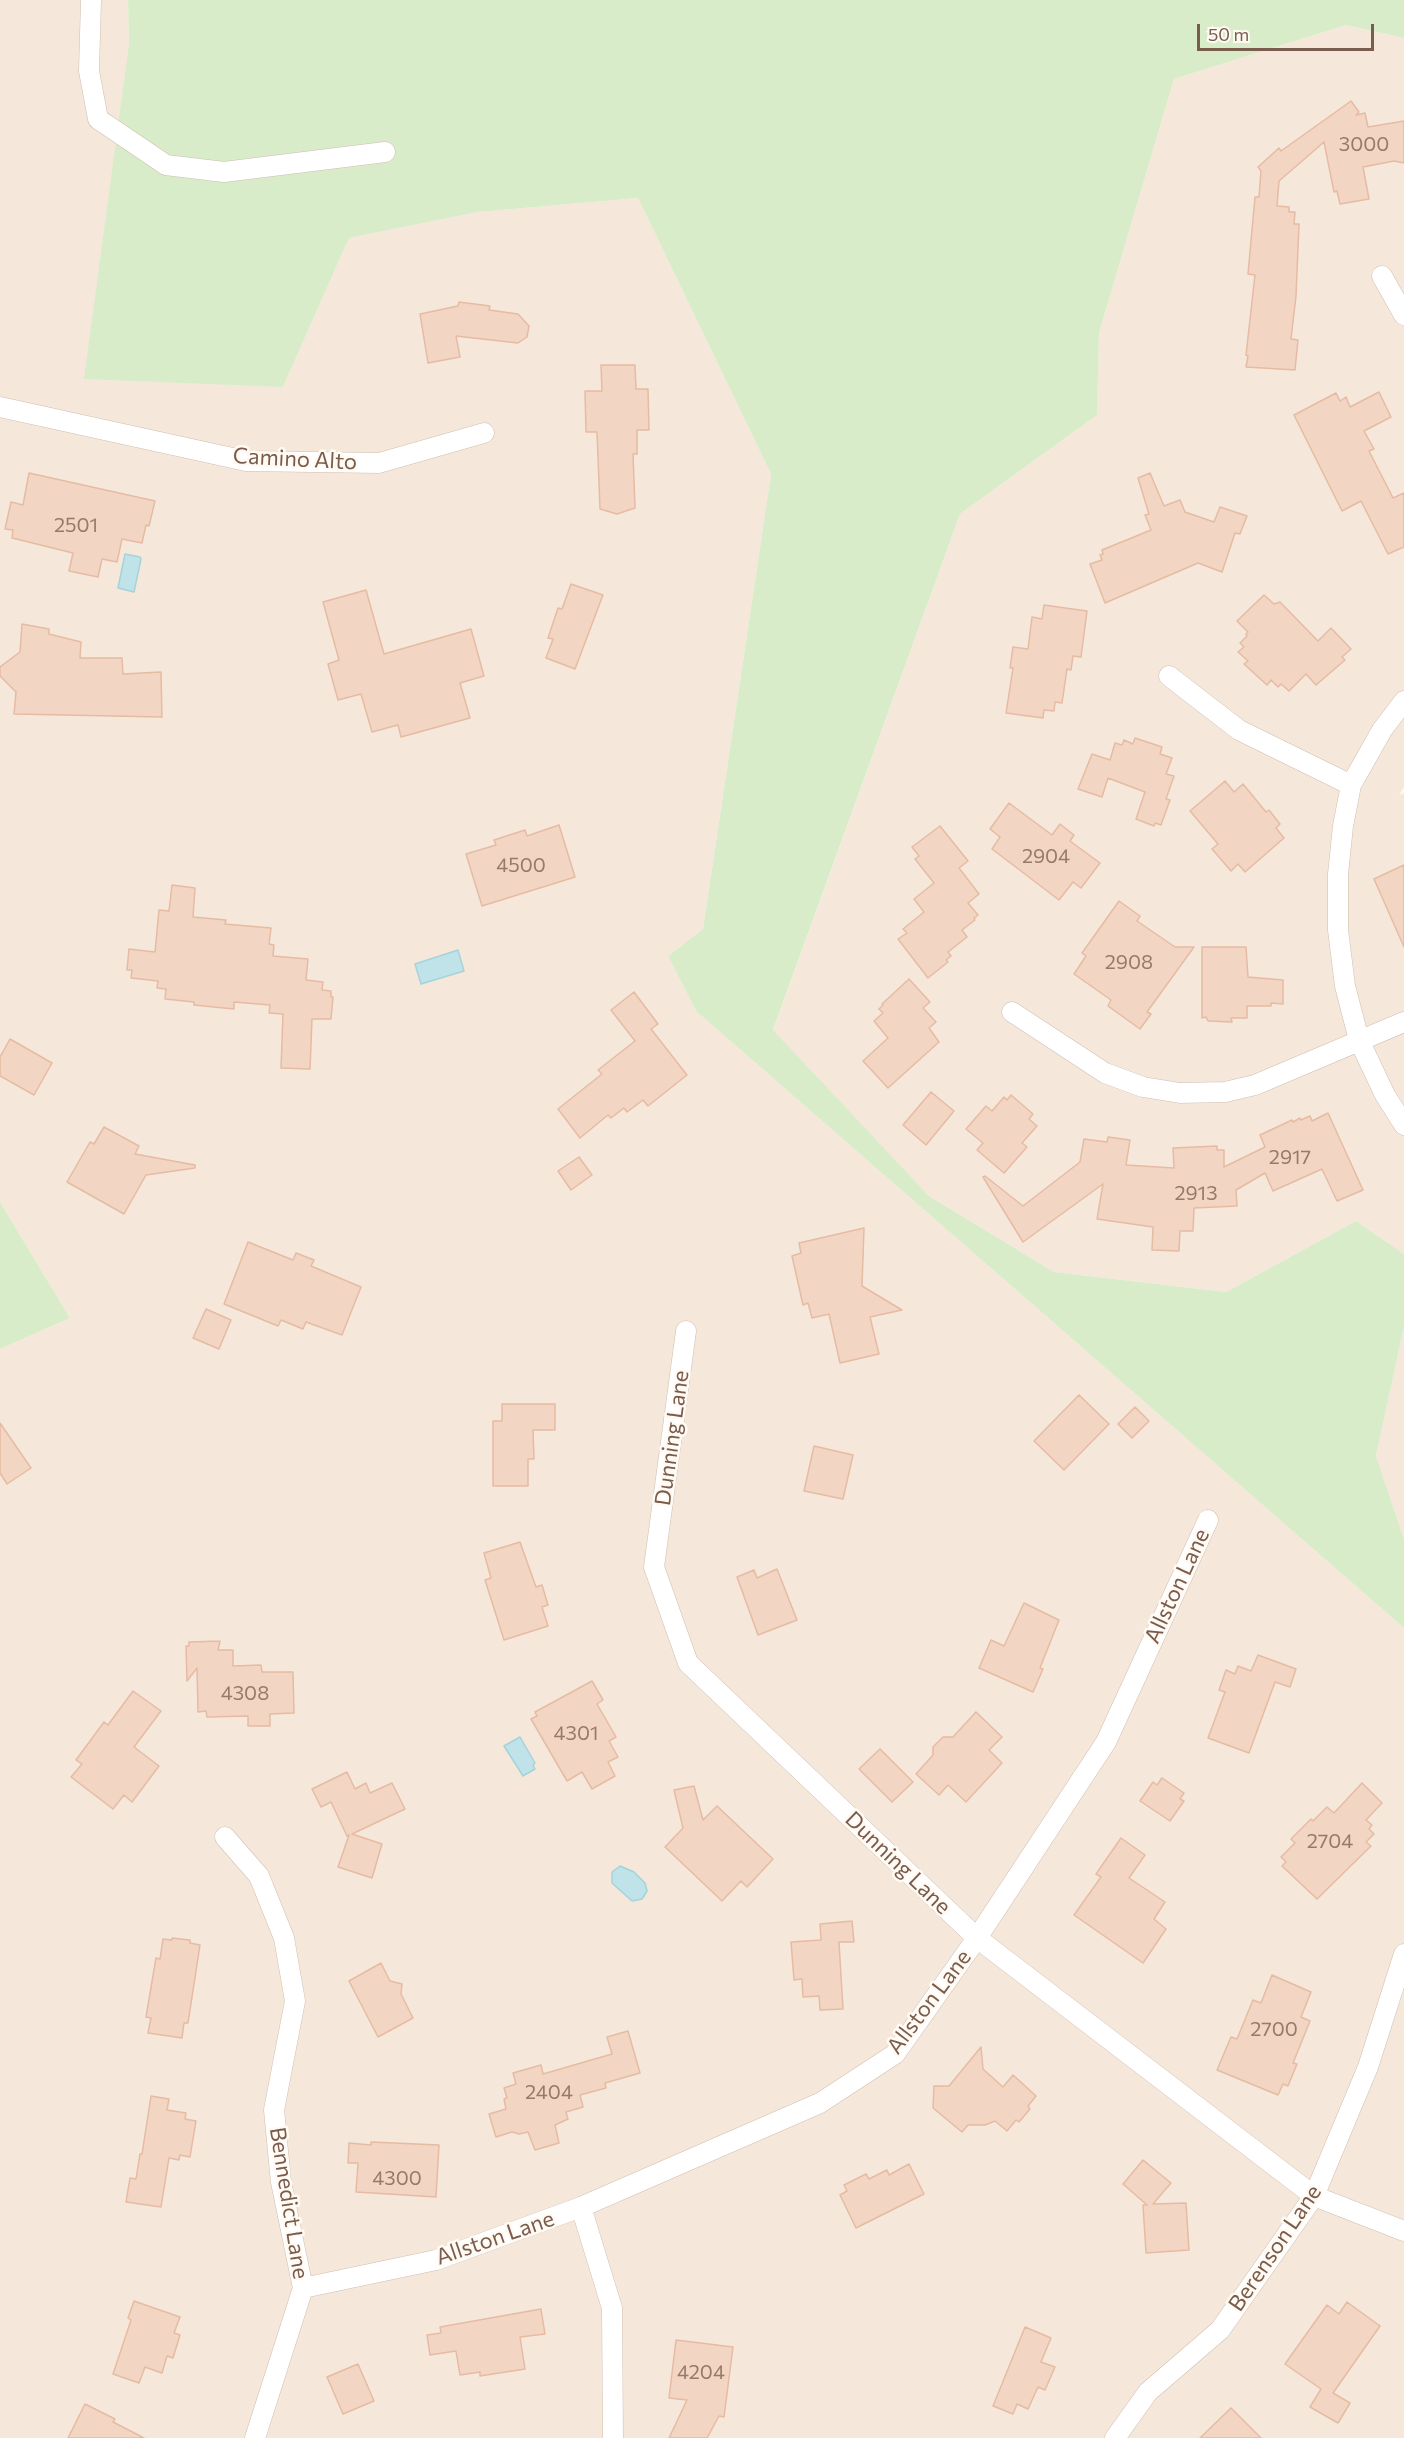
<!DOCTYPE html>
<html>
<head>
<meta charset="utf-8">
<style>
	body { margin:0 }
	#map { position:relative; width:1404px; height:2438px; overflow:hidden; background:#fdf6ec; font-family:Commissioner,sans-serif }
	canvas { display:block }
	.scale { position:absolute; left:1197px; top:24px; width:177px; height:27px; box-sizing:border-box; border:3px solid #7a5c4d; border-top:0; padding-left:8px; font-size:18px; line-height:21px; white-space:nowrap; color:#7a5c4d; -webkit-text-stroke:4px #fffaf3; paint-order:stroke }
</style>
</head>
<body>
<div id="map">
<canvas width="1404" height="2438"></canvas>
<div class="scale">50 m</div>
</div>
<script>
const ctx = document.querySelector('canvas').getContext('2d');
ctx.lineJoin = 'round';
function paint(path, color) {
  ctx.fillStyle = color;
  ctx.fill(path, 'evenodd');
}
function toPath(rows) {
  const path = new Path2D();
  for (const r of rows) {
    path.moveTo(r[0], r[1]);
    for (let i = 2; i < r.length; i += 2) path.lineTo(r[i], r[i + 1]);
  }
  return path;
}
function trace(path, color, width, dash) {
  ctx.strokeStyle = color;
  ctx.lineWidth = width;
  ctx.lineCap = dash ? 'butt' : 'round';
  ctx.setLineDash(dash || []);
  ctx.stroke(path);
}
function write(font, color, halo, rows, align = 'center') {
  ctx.font = font + ' Commissioner,sans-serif';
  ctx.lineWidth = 5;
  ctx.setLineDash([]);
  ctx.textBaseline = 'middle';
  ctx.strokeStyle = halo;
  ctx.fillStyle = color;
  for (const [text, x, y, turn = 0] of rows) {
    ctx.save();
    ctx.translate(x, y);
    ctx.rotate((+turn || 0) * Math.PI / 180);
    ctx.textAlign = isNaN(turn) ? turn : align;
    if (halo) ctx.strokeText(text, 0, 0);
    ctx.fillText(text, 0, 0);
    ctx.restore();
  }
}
paint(toPath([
	[0,0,128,0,129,44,283,387,349,238,478,212,638,198,771,474,703,929,668,956,696,1011,1404,1628,1404,2438,0,2438,0,1349,70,1318,0,1202],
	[1346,25,1404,38,1404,787,1399,795,1404,794,1404,1254,1356,1221,1226,1292,1054,1272,929,1196,773,1031,960,514,1097,415,1099,333,1174,79],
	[1404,1326,1404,1539,1376,1456]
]), '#f5e8da');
paint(toPath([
	[128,0,1404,0,1404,38,1346,25,1174,79,1099,333,1097,415,960,514,773,1030,929,1196,1054,1272,1226,1292,1356,1221,1404,1254,1404,1326,1376,1456,1404,1539,1404,1628,696,1011,668,956,703,929,771,474,638,198,478,212,349,238,283,387,84,379,129,44],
	[0,1202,70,1318,0,1349]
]), '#d8ecc9');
const water = toPath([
	[125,554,140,557,141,559,134,592,118,588,125,554],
	[458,950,464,971,421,984,415,964,458,950],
	[520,1737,535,1763,533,1765,535,1769,523,1776,504,1746,520,1737],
	[620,1866,634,1872,645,1883,647,1891,642,1899,632,1901,612,1883,612,1872,620,1866]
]);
paint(water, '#bfe3e8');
trace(water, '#a5d3da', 1.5);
const building = toPath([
	[1351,101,1359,112,1356,115,1365,113,1368,127,1404,121,1404,163,1394,161,1363,167,1369,199,1340,204,1337,191,1334,192,1324,142,1279,181,1277,206,1289,207,1289,212,1295,212,1294,224,1299,224,1296,296,1291,339,1298,340,1295,370,1246,367,1248,356,1246,355,1255,275,1248,274,1255,197,1259,197,1261,171,1258,167,1279,148,1281,151,1351,101],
	[459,302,490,306,489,310,518,314,529,326,527,337,518,343,456,336,460,357,428,363,420,314,458,306,459,302],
	[601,365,635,365,636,389,648,389,649,430,637,430,637,454,633,454,635,508,617,514,600,509,597,432,586,432,585,391,602,391,601,365],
	[1379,392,1391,417,1364,431,1374,449,1369,451,1393,498,1404,493,1404,547,1388,554,1361,501,1342,511,1294,415,1336,393,1340,401,1346,397,1350,407,1379,392],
	[29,473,155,501,149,526,146,525,142,543,122,539,117,562,102,559,98,577,69,571,73,553,12,538,13,530,5,529,11,502,23,505,29,473],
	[1150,473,1164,506,1180,500,1185,512,1214,522,1220,507,1247,516,1240,534,1235,533,1222,572,1198,563,1105,603,1090,564,1102,560,1100,555,1103,554,1102,550,1151,530,1145,515,1149,514,1138,478,1150,473],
	[571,584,603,595,575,669,546,658,553,639,548,638,558,608,562,609,571,584],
	[366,590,384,654,471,629,484,676,460,683,470,718,401,737,398,725,372,732,361,694,338,700,328,664,339,660,323,602,366,590],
	[1264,595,1274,604,1280,602,1318,641,1331,628,1351,649,1342,657,1345,660,1316,685,1306,674,1289,691,1281,684,1278,687,1271,680,1267,685,1244,664,1248,661,1238,652,1244,647,1240,643,1247,636,1246,634,1248,632,1237,621,1264,595],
	[1044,605,1087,611,1081,657,1073,656,1071,670,1067,669,1062,703,1055,702,1054,711,1044,710,1043,718,1006,713,1013,668,1010,668,1013,647,1028,649,1032,617,1042,619,1044,605],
	[22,624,49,629,49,634,81,642,80,658,122,658,123,674,161,672,162,717,14,714,16,692,0,676,0,667,20,652,22,624],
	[1135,738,1162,747,1160,754,1172,758,1166,774,1174,776,1166,799,1170,800,1161,825,1155,823,1154,826,1136,819,1145,792,1108,778,1102,797,1078,789,1092,754,1110,760,1115,743,1122,745,1124,740,1133,744,1135,738],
	[1225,781,1234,792,1243,784,1266,812,1269,810,1280,824,1276,828,1284,838,1245,872,1238,864,1231,871,1212,849,1218,844,1190,811,1225,781],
	[1009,803,1052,835,1060,824,1074,835,1070,841,1100,863,1081,888,1073,882,1059,900,992,849,1000,837,990,829,1009,803],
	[559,825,575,877,482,906,466,854,496,845,494,840,525,830,527,836,559,825],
	[940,826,968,861,959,868,979,894,968,903,978,915,974,918,975,920,962,930,967,937,948,952,951,956,946,960,948,962,928,978,898,939,907,933,903,929,924,912,914,899,934,883,915,859,919,856,912,847,940,826],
	[1404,865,1404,947,1374,879,1404,865],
	[172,885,195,888,193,917,226,920,225,924,271,928,269,944,274,945,273,956,308,959,306,980,323,982,322,990,331,991,331,997,333,997,331,1019,312,1019,310,1069,281,1068,283,1014,269,1013,270,1005,234,1002,234,1009,194,1005,194,1002,165,999,166,989,157,988,158,981,131,978,132,970,127,970,129,949,155,952,159,910,169,911,172,885],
	[1119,901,1140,916,1137,921,1175,947,1194,947,1147,1012,1151,1014,1140,1029,1108,1006,1111,1000,1074,974,1086,956,1082,953,1119,901],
	[1202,947,1246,947,1248,977,1283,980,1283,1004,1271,1003,1271,1006,1247,1006,1247,1018,1231,1018,1232,1022,1208,1021,1206,1017,1202,1018,1202,947],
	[909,979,930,1002,923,1008,936,1022,929,1028,939,1042,888,1088,863,1061,888,1038,874,1021,883,1013,879,1009,883,1005,882,1004,909,979],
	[634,992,658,1024,651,1029,687,1075,648,1106,643,1100,627,1112,624,1108,611,1118,608,1115,580,1138,558,1109,602,1074,598,1070,635,1041,611,1010,634,992],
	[10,1039,52,1063,34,1095,0,1076,0,1057,10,1039],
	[931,1092,954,1111,926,1145,903,1125,931,1092],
	[1011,1095,1033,1114,1029,1119,1037,1126,1022,1143,1027,1147,1004,1173,977,1150,983,1143,966,1129,986,1106,992,1111,1004,1097,1007,1100,1011,1095],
	[1328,1113,1363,1190,1337,1201,1322,1169,1273,1191,1265,1173,1236,1190,1237,1206,1194,1208,1193,1231,1180,1231,1179,1251,1152,1250,1153,1227,1097,1219,1103,1184,1023,1242,983,1177,985,1176,1023,1206,1080,1162,1084,1139,1107,1142,1108,1137,1130,1140,1126,1165,1174,1168,1173,1148,1217,1146,1217,1150,1224,1150,1224,1167,1265,1147,1260,1135,1292,1120,1293,1122,1300,1118,1301,1120,1310,1116,1312,1121,1328,1113],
	[104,1127,139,1146,135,1154,195,1165,195,1168,146,1175,124,1214,67,1182,90,1142,94,1144,104,1127],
	[579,1157,592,1175,571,1190,558,1171,579,1157],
	[864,1228,862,1286,902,1310,870,1317,879,1354,840,1363,829,1314,812,1318,808,1303,803,1305,792,1256,801,1253,799,1243,864,1228],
	[248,1242,293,1260,296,1253,314,1260,311,1266,361,1287,342,1335,306,1322,303,1329,281,1320,278,1326,224,1304,248,1242],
	[206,1309,231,1320,219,1349,193,1338,206,1309],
	[1079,1395,1109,1424,1064,1470,1034,1441,1079,1395],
	[502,1404,555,1404,555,1430,533,1430,534,1459,528,1459,528,1486,493,1486,493,1421,502,1421,502,1404],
	[1135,1407,1149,1421,1132,1438,1118,1424,1135,1407],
	[0,1423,31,1468,7,1484,0,1473,0,1423],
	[814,1446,853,1455,843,1499,804,1491,814,1446],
	[520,1542,536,1587,542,1585,548,1605,542,1607,548,1626,504,1640,485,1580,491,1578,484,1553,520,1542],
	[777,1569,797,1620,758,1635,737,1577,754,1570,757,1578,777,1569],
	[1024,1603,1059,1620,1040,1668,1043,1669,1033,1692,979,1668,991,1640,1004,1646,1024,1603],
	[220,1641,218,1650,233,1650,233,1666,261,1665,262,1672,293,1672,294,1713,270,1714,270,1726,248,1726,248,1716,207,1717,206,1711,198,1712,197,1668,187,1681,186,1646,189,1646,189,1642,220,1641],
	[1258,1655,1296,1669,1290,1687,1275,1682,1249,1753,1208,1738,1225,1692,1219,1690,1226,1670,1235,1674,1238,1666,1251,1671,1258,1655],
	[592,1681,603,1700,597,1704,616,1737,609,1741,618,1757,608,1762,615,1776,592,1789,582,1772,567,1781,531,1719,537,1716,535,1712,592,1681],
	[133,1691,161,1711,134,1747,159,1766,132,1802,124,1795,113,1809,71,1777,82,1764,76,1760,104,1722,108,1725,133,1691],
	[976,1712,1002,1737,989,1750,1002,1763,966,1802,948,1785,939,1795,916,1774,933,1755,933,1747,943,1737,953,1737,976,1712],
	[880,1749,913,1782,892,1802,859,1769,880,1749],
	[347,1772,355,1789,366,1783,370,1793,392,1783,405,1809,352,1834,382,1844,372,1878,338,1867,349,1835,347,1836,331,1802,321,1807,312,1789,347,1772],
	[1162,1778,1184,1793,1180,1799,1184,1801,1170,1821,1140,1801,1153,1782,1157,1785,1162,1778],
	[1362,1783,1382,1803,1366,1820,1372,1825,1369,1829,1374,1834,1366,1842,1371,1846,1317,1899,1282,1866,1286,1862,1281,1857,1295,1843,1291,1839,1311,1819,1313,1821,1327,1807,1334,1813,1362,1783],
	[694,1786,703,1820,717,1806,773,1859,747,1887,741,1881,722,1901,665,1847,683,1828,674,1790,694,1786],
	[1121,1838,1145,1855,1129,1878,1165,1902,1154,1919,1166,1929,1143,1963,1074,1915,1101,1877,1096,1874,1121,1838],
	[852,1921,854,1942,839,1942,843,2009,820,2010,819,1996,803,1997,802,1979,794,1980,791,1942,821,1940,820,1924,852,1921],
	[172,1938,190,1940,190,1943,200,1945,188,2023,184,2023,182,2038,148,2033,151,2018,146,2017,156,1958,160,1959,163,1939,172,1940,172,1938],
	[381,1963,390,1981,402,1984,401,1994,413,2018,378,2037,349,1981,381,1963],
	[1272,1975,1311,1992,1301,2017,1310,2021,1293,2063,1297,2064,1288,2086,1283,2084,1278,2095,1217,2070,1231,2037,1237,2039,1253,2000,1261,2003,1272,1975],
	[628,2031,640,2073,605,2083,606,2088,580,2095,583,2107,566,2112,568,2119,555,2125,559,2143,535,2150,528,2132,519,2134,512,2132,496,2137,489,2114,506,2109,504,2099,507,2098,504,2088,516,2084,513,2073,541,2065,543,2074,612,2054,607,2037,628,2031],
	[981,2047,983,2069,1003,2087,1013,2075,1036,2096,1028,2106,1030,2109,1019,2122,1016,2120,1007,2131,995,2121,985,2125,968,2125,962,2132,933,2108,934,2086,949,2086,981,2047],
	[151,2096,169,2099,167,2110,186,2113,185,2119,196,2121,190,2157,180,2155,179,2160,169,2158,161,2207,126,2202,130,2178,136,2179,140,2154,142,2154,151,2096],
	[371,2142,439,2145,436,2197,356,2192,358,2163,348,2163,349,2143,371,2145,371,2142],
	[1143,2160,1171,2183,1153,2204,1186,2203,1189,2250,1146,2253,1143,2205,1147,2205,1123,2184,1143,2160],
	[909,2164,924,2194,856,2228,840,2195,847,2191,844,2185,866,2174,869,2179,887,2170,889,2175,909,2164],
	[134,2301,180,2317,174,2333,180,2335,173,2358,167,2356,162,2373,145,2367,139,2383,113,2374,131,2320,128,2318,134,2301],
	[1347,2302,1380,2326,1333,2393,1350,2403,1338,2423,1310,2407,1321,2389,1285,2364,1327,2305,1339,2314,1347,2302],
	[541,2309,545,2334,520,2337,525,2369,480,2376,480,2372,460,2375,456,2351,430,2355,427,2335,441,2333,440,2327,541,2309],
	[1025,2327,1051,2338,1041,2362,1055,2367,1045,2390,1038,2387,1028,2409,1017,2404,1013,2414,993,2406,1025,2327],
	[676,2340,733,2347,724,2417,719,2416,707,2438,669,2438,687,2400,669,2398,676,2340],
	[358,2364,374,2401,343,2414,327,2377,358,2364],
	[85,2404,115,2419,113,2422,144,2438,68,2438,85,2404],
	[1231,2408,1261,2438,1200,2438,1231,2408]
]);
paint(building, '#f3d5c3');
trace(building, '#e6bba3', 1.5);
const minor = toPath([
	[91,0,89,71,98,119,166,165,224,172,385,152],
	[1382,276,1404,315],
	[0,407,246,461,379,463,484,433],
	[1169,676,1239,730,1351,785],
	[1404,701,1382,730,1351,785,1343,826,1338,874,1338,930,1345,986,1359,1040,1385,1095,1404,1125],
	[1012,1012,1105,1073,1143,1087,1180,1093,1225,1092,1255,1085,1404,1022],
	[686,1331,654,1567,688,1663,977,1938,1314,2196,1404,2231],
	[225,1837,259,1876,284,1938,295,2001,274,2110,281,2182,303,2288,255,2438],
	[581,2207,612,2308,613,2438],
	[303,2288,436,2260,581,2207,820,2103,895,2054,977,1938,1106,1742,1208,1520],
	[1115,2438,1148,2392,1220,2330,1314,2196,1368,2067,1404,1954]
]);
trace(minor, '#d1beb0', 21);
trace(minor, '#fff', 20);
write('20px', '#987a6a', null, [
	["3000",1364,144],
	["2501",76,525],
	["2904",1046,856],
	["4500",521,865],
	["2908",1129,962],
	["2917",1290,1157],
	["2913",1196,1193],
	["4308",245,1693],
	["4301",576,1733],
	["2704",1330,1841],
	["2700",1274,2029],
	["2404",549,2092],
	["4300",397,2178],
	["4204",701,2372]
]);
write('22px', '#7a5c4d', '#fffaf3', [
	["Camino Alto",295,459,3],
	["Dunning Lane",672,1438,-82],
	["Allston Lane",1177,1586,-65],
	["Dunning Lane",898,1863,44],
	["Allston Lane",929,2002,-53],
	["Bennedict Lane",289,2203,81],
	["Allston Lane",495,2238,-19],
	["Berenson Lane",1275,2248,-56]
]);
</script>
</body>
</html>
